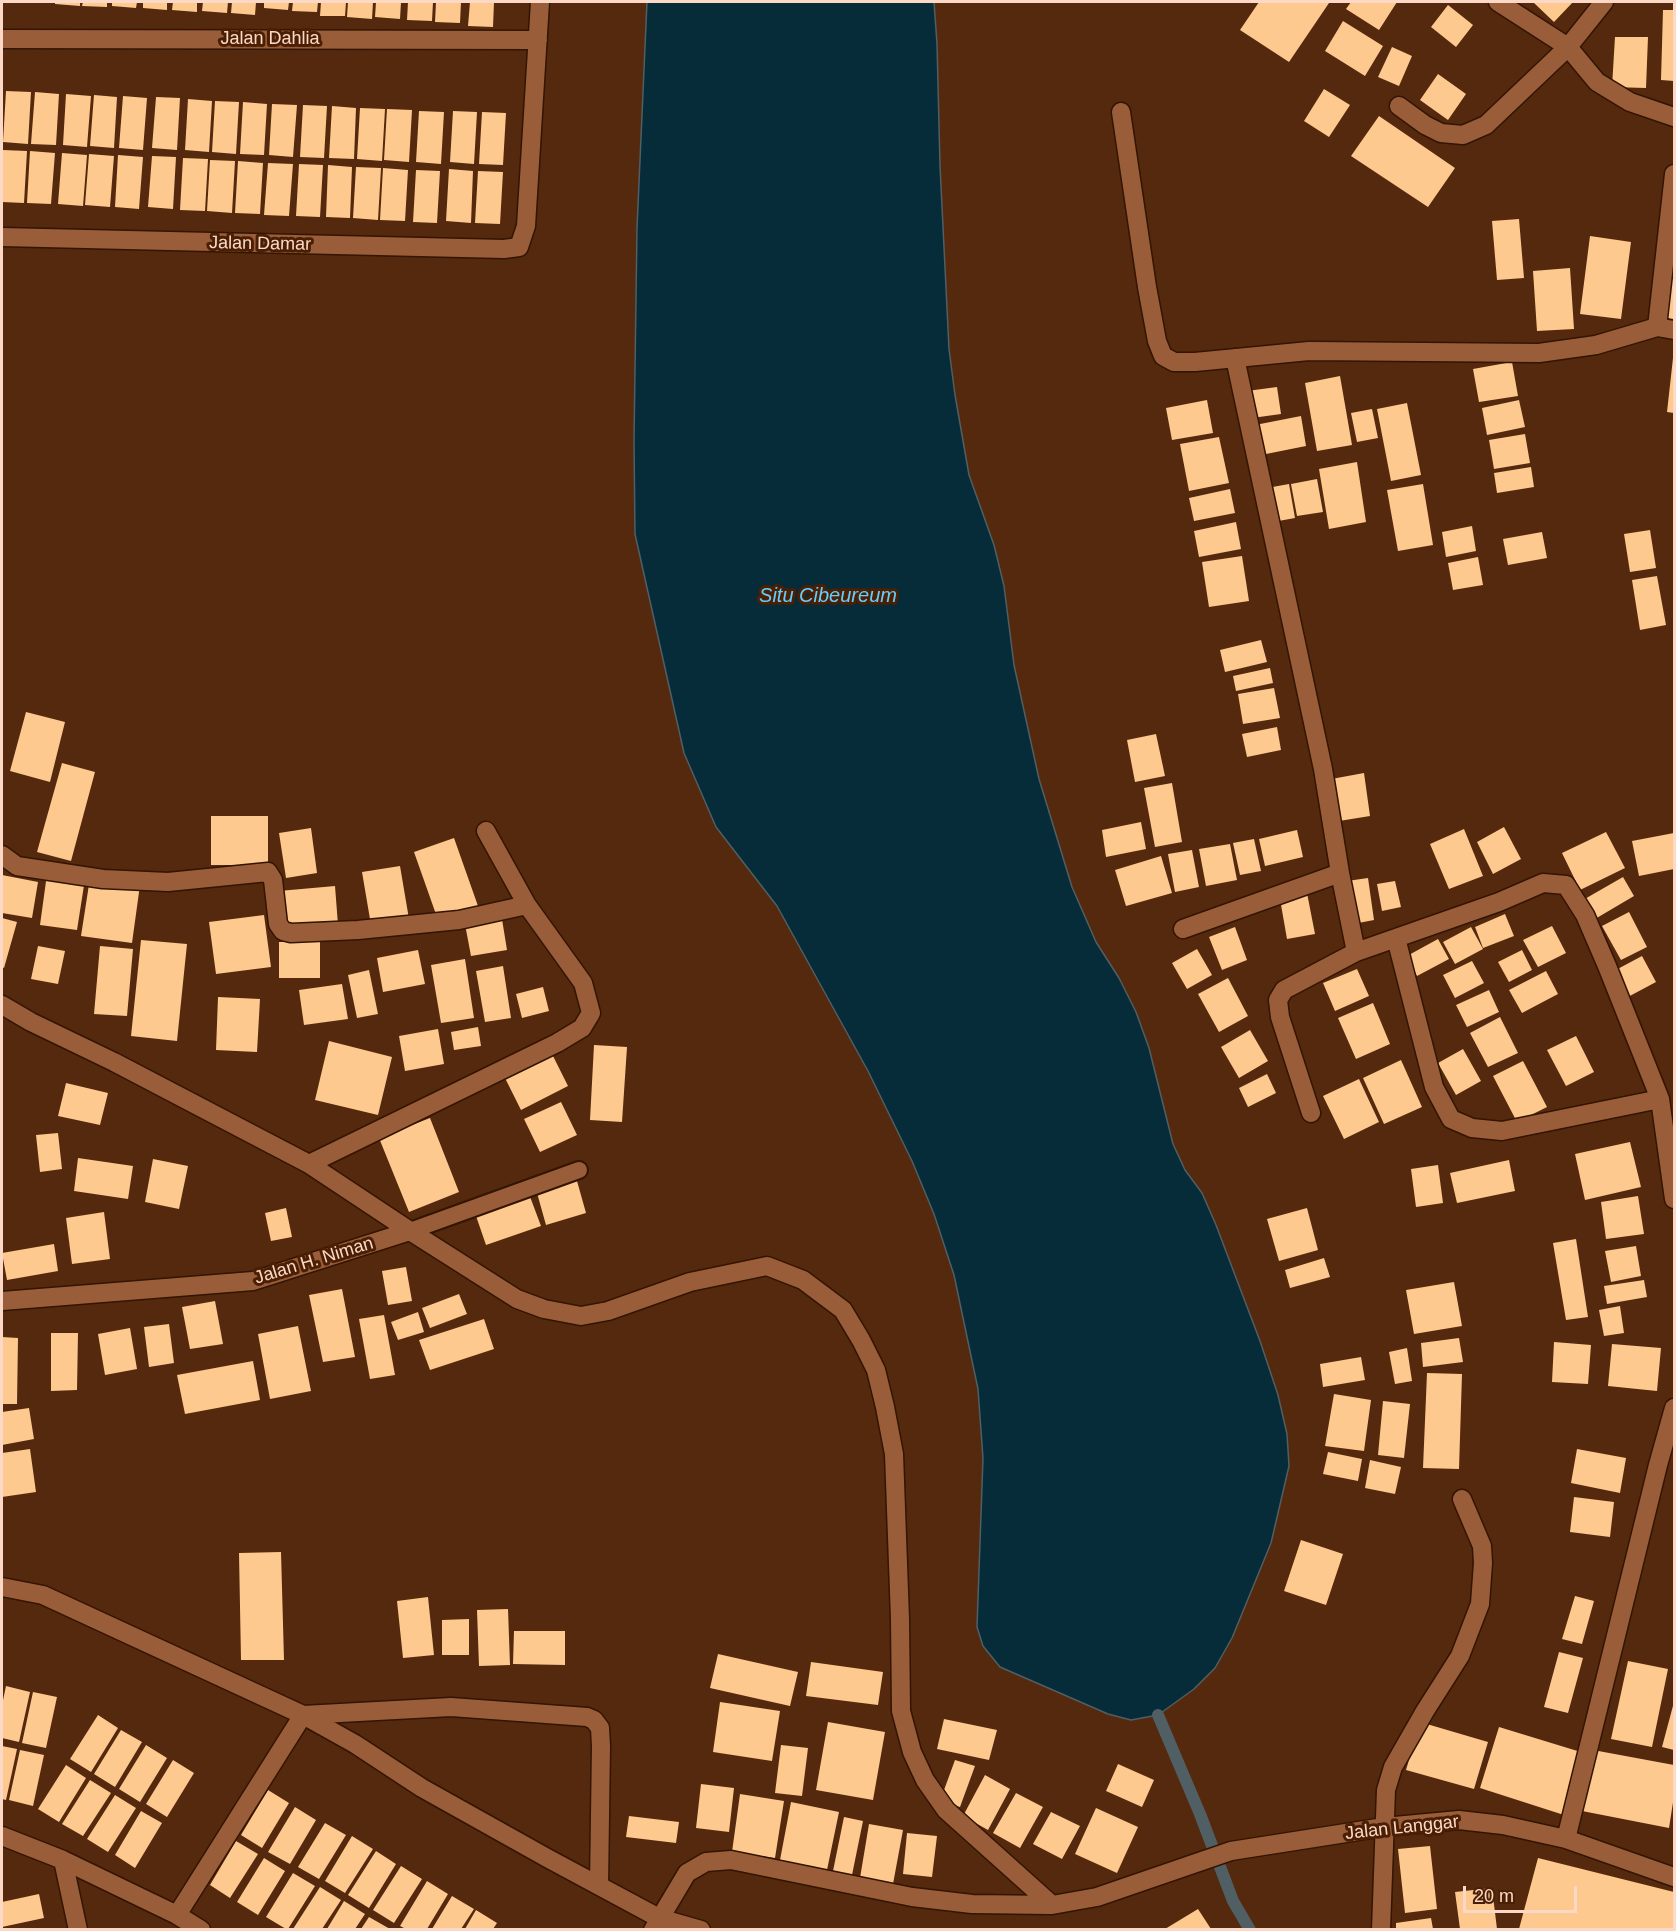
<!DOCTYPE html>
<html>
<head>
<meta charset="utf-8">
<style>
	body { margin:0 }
	#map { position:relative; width:1676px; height:1931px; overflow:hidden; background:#55290e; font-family:Arial,sans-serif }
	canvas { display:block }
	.frame { position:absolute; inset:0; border:3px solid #fcd8c6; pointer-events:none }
	.scale { position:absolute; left:1463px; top:1886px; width:114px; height:27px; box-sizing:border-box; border:3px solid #fcd8c6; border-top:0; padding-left:8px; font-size:18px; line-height:21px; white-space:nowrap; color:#fcd8c6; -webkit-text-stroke:4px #4a1f03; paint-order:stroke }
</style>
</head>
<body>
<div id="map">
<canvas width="1676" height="1931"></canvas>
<div class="frame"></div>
<div class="scale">20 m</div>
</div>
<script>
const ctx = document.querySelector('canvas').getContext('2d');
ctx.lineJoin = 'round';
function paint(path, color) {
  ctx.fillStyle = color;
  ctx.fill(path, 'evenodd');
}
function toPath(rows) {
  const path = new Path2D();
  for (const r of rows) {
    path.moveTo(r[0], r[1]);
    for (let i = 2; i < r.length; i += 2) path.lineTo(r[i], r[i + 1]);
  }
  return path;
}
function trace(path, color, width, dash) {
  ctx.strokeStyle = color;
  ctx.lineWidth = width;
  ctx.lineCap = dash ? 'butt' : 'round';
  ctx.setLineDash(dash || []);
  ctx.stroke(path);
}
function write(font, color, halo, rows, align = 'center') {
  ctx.font = font + ' Arial,sans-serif';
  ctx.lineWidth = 6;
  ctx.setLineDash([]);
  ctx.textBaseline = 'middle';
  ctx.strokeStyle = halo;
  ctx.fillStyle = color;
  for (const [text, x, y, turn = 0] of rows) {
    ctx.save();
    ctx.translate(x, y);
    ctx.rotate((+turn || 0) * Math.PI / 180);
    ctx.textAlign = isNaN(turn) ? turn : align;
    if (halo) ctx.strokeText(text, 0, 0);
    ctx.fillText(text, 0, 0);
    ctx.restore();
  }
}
const water = toPath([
	[647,2,934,2,937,44,940,166,949,349,955,395,969,475,994,545,1004,586,1014,665,1039,779,1072,887,1096,942,1119,978,1136,1012,1149,1048,1173,1144,1185,1170,1202,1193,1216,1225,1260,1341,1278,1395,1287,1434,1289,1466,1271,1543,1232,1638,1215,1668,1194,1689,1158,1715,1131,1720,1108,1714,1000,1667,983,1646,977,1627,983,1458,978,1389,954,1275,934,1214,912,1161,868,1071,777,906,716,827,684,753,635,534,634,441,637,228,647,2]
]);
paint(water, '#062b39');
trace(water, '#505f63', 1.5);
trace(toPath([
	[1158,1715,1200,1814,1233,1901,1250,1930]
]), '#505f63', 12);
paint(toPath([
	[55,2,80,2,80,6,55,4],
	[83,2,107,2,107,7,82,6],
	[112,2,137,2,136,8,112,6],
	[143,2,167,2,167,10,143,8],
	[173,2,197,2,197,12,172,10],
	[203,2,228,2,227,13,202,11],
	[232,2,256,2,255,15,231,13],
	[264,2,289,2,288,10,264,8],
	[293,2,318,2,317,12,292,11],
	[321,2,346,2,345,16,320,16],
	[348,2,373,2,372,19,347,17],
	[376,2,401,2,400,19,375,17],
	[408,2,433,2,432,21,407,20],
	[436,2,461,2,460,23,435,22],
	[470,2,494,2,493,27,468,26],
	[1259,2,1327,2,1329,3,1289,62,1240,30],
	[1351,2,1397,2,1379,30,1346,9],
	[1535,2,1573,2,1554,22,1534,3],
	[1448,5,1473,25,1456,47,1431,27],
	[1663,10,1674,10,1674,81,1661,80],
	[1343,21,1383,46,1365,76,1325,51],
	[1615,37,1648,37,1646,88,1612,87],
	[1392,47,1412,56,1399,86,1378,77],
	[1438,74,1466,94,1448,120,1420,100],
	[1324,89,1350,105,1329,137,1304,121],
	[6,91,31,92,28,144,3,142],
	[35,92,59,94,56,145,31,144],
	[66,94,91,96,87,147,63,145],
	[94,95,117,97,114,148,90,146],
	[123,96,147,98,143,150,119,148],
	[156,97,180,98,177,150,152,148],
	[188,99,212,101,209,152,185,150],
	[215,101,239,102,236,154,212,152],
	[243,102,267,104,264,155,240,154],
	[272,104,297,105,293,157,269,155],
	[303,105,327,106,324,158,300,157],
	[332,106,356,108,354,159,329,158],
	[360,108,385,109,382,161,357,159],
	[387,109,412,110,409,162,384,160],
	[419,111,444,112,441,164,416,162],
	[453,111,477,112,474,164,450,162],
	[482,112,506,113,503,165,479,164],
	[1379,116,1455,168,1428,207,1351,156],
	[3,150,27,151,24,203,2,202],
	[30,151,55,153,51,204,27,203],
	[62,153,87,155,83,206,58,204],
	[89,154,114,156,110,207,85,205],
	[118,155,143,157,139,209,115,207],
	[152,156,176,157,173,209,148,207],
	[183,158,208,159,205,211,180,210],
	[210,160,235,161,232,213,207,211],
	[238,161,263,163,260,214,235,213],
	[268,163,293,164,289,216,264,215],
	[299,164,323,165,320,217,296,216],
	[328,165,352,167,350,218,326,217],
	[356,167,381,168,378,220,353,218],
	[383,168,408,170,405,221,380,220],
	[449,169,473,171,471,223,446,221],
	[416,170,440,171,437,223,413,222],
	[478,171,503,172,500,224,475,223],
	[1519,219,1524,278,1497,280,1492,221],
	[1590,236,1631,242,1621,319,1580,314],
	[1570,268,1574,329,1537,331,1533,271],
	[1671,272,1674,273,1674,319,1666,318],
	[1673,358,1674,358,1674,413,1667,412],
	[1512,362,1518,396,1479,402,1473,369],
	[1340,376,1352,445,1317,451,1305,383],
	[1277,387,1281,414,1252,418,1247,391],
	[1207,400,1213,433,1172,440,1166,408],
	[1519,400,1525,427,1487,435,1482,408],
	[1407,403,1421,475,1391,481,1377,409],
	[1372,409,1378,438,1357,442,1351,413],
	[1301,416,1306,446,1261,455,1255,425],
	[1525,434,1530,463,1494,469,1489,440],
	[1219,437,1229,483,1189,491,1180,444],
	[1357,462,1366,522,1329,529,1319,469],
	[1531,467,1534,487,1497,493,1494,473],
	[1317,479,1323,512,1297,516,1291,484],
	[1289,484,1295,518,1273,522,1267,488],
	[1423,484,1433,545,1398,551,1387,490],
	[1230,489,1235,513,1194,521,1189,498],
	[1236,522,1241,549,1199,557,1194,531],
	[1472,526,1476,551,1446,557,1442,532],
	[1650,530,1656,568,1630,572,1624,534],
	[1542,532,1547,558,1508,565,1503,539],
	[1242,556,1249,601,1209,607,1202,562],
	[1478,557,1483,585,1453,590,1448,563],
	[1657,576,1666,625,1640,630,1632,580],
	[1261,640,1267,662,1225,672,1220,650],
	[1270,668,1273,683,1236,691,1233,676],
	[1274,688,1280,718,1243,724,1238,694],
	[26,712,65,722,50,782,10,771],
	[1277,727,1281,750,1247,757,1242,734],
	[1156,734,1165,776,1135,782,1127,740],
	[62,763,95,772,71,861,37,852],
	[1364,773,1370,816,1333,822,1326,780],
	[1172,783,1182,842,1155,847,1144,788],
	[211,816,268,816,268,865,211,865],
	[1141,822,1146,849,1106,857,1102,830],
	[1504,827,1521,859,1493,874,1477,842],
	[311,828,317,873,286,878,279,833],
	[1464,829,1483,876,1449,889,1430,844],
	[1297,830,1303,857,1265,866,1259,839],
	[1606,832,1625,868,1580,890,1562,853],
	[1674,833,1674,869,1639,876,1632,841],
	[454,838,478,906,438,920,414,852],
	[1254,839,1261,871,1240,875,1233,843],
	[1230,844,1237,880,1206,886,1199,849],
	[1192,850,1199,887,1175,892,1168,854],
	[1161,856,1172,893,1126,906,1115,870],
	[400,866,409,919,371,925,362,872],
	[47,874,85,879,77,930,40,925],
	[2,875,38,882,32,918,2,913],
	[1623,877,1634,896,1595,919,1583,900],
	[90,878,140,885,132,943,81,936],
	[1368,878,1374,920,1353,924,1347,881],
	[1395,881,1401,907,1382,911,1377,884],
	[335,886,338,925,282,929,279,891],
	[1307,893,1315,934,1287,939,1280,899],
	[1629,912,1647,947,1621,960,1602,926],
	[501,913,507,950,471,956,464,919],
	[1505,914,1514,936,1483,948,1475,927],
	[264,915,271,967,216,974,209,922],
	[2,918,17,922,4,968,2,967],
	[1552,926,1566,953,1538,967,1523,940],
	[1235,927,1247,960,1222,970,1209,937],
	[1471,927,1483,949,1455,964,1443,942],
	[1438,939,1449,959,1417,976,1407,956],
	[141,940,187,944,177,1041,131,1036],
	[279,942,320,942,320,978,279,978],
	[38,946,65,951,58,984,31,979],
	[100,946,133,949,127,1016,94,1014],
	[1197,949,1212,975,1187,989,1172,963],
	[418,950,425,984,383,992,377,958],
	[1522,950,1532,970,1509,982,1498,962],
	[1642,956,1656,982,1626,998,1612,972],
	[465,959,474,1018,441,1023,431,965],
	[1472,961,1484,983,1455,998,1443,975],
	[503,966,511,1018,485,1022,476,971],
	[1357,969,1369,996,1335,1011,1323,983],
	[369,970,378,1014,357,1018,348,975],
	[1546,971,1558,994,1522,1013,1509,990],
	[1228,978,1248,1016,1219,1032,1198,994],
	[342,984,348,1019,304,1025,299,990],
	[543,987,549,1011,522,1018,516,994],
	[1489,990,1499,1012,1467,1027,1456,1005],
	[218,997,260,999,257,1052,216,1050],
	[1373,1003,1390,1044,1356,1059,1338,1018],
	[1500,1017,1518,1053,1488,1067,1470,1033],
	[478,1027,481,1046,454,1050,451,1032],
	[438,1029,444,1064,405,1071,399,1036],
	[1250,1030,1268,1061,1239,1078,1221,1047],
	[1576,1036,1594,1072,1566,1086,1547,1050],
	[329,1041,392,1057,378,1115,315,1100],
	[594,1045,627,1047,622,1122,590,1120],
	[1463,1049,1481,1081,1456,1095,1438,1063],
	[551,1052,568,1086,521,1110,504,1076],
	[1401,1060,1422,1107,1384,1124,1363,1078],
	[1523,1061,1547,1107,1517,1122,1493,1076],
	[1267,1074,1276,1093,1248,1107,1239,1088],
	[1359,1079,1379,1122,1344,1139,1323,1096],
	[66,1083,108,1093,100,1125,58,1116],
	[561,1102,577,1135,540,1152,524,1119],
	[430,1118,459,1192,409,1212,379,1138],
	[58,1133,62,1169,40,1172,36,1135],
	[1630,1142,1641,1187,1585,1200,1575,1154],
	[78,1158,133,1166,128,1199,74,1191],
	[153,1159,188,1166,179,1209,145,1202],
	[1509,1160,1515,1191,1457,1203,1450,1173],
	[1438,1165,1443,1203,1416,1207,1411,1169],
	[577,1181,586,1213,546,1225,537,1193],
	[529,1194,541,1226,486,1245,475,1213],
	[1638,1196,1644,1234,1606,1239,1601,1202],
	[286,1208,292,1237,271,1241,265,1213],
	[1307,1208,1318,1250,1279,1261,1267,1219],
	[104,1212,110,1259,72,1264,66,1218],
	[1576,1239,1588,1317,1566,1320,1553,1243],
	[54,1244,58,1271,7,1280,2,1253],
	[1636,1246,1641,1276,1611,1282,1605,1251],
	[1324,1258,1330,1277,1290,1288,1285,1270],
	[406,1267,412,1301,388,1305,382,1271],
	[1644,1280,1647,1297,1607,1304,1604,1286],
	[1454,1282,1462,1326,1414,1334,1406,1290],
	[342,1289,355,1357,323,1362,309,1295],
	[459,1294,467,1314,430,1328,422,1308],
	[215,1301,223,1344,190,1349,182,1307],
	[1620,1306,1624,1333,1604,1336,1599,1310],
	[418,1312,424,1332,398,1340,391,1322],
	[384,1315,395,1375,370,1379,359,1319],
	[484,1319,494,1349,430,1370,419,1340],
	[169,1324,174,1363,149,1367,144,1327],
	[298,1326,311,1391,270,1399,258,1334],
	[130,1328,137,1369,105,1375,98,1334],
	[51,1333,78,1333,77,1390,51,1391],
	[2,1337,18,1338,17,1404,2,1404],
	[1459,1338,1463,1362,1423,1367,1421,1343],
	[1554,1342,1591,1345,1588,1384,1552,1382],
	[1612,1344,1661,1348,1657,1391,1608,1386],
	[1407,1348,1412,1381,1395,1384,1389,1352],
	[1361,1357,1365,1380,1323,1387,1320,1364],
	[253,1361,260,1400,185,1414,177,1375],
	[1427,1373,1462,1374,1459,1469,1423,1468],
	[1334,1394,1371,1400,1364,1451,1325,1446],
	[1383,1401,1410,1404,1404,1458,1378,1455],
	[29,1408,34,1439,2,1445,2,1412],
	[30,1449,36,1492,2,1497,2,1453],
	[1577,1449,1626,1458,1620,1493,1571,1483],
	[1328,1452,1362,1459,1358,1481,1323,1474],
	[1370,1460,1401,1467,1395,1494,1365,1488],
	[1574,1497,1614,1502,1610,1537,1570,1532],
	[1301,1540,1343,1554,1326,1605,1284,1591],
	[281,1552,284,1660,241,1660,239,1553],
	[1575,1596,1594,1601,1582,1644,1562,1639],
	[428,1597,434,1655,403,1658,397,1601],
	[508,1609,510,1665,479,1666,477,1610],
	[469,1619,469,1655,442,1655,442,1620],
	[514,1631,565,1631,565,1665,513,1664],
	[1559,1652,1583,1658,1568,1713,1544,1707],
	[718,1654,798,1672,790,1706,710,1688],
	[1628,1661,1668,1669,1652,1747,1611,1739],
	[811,1662,883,1672,878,1705,806,1696],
	[6,1686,30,1692,19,1742,2,1738,2,1705],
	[33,1692,57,1697,46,1748,22,1743],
	[720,1702,780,1711,772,1761,713,1752],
	[1674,1702,1674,1750,1662,1747],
	[98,1715,118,1728,91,1772,70,1759],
	[944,1719,997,1730,989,1760,937,1749],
	[828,1722,885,1732,873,1800,816,1790],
	[1420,1722,1488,1742,1474,1789,1406,1770],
	[1499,1727,1584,1753,1564,1815,1480,1788],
	[121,1730,142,1742,115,1787,94,1774],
	[146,1745,167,1758,140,1802,119,1789],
	[781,1745,808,1748,802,1796,775,1793],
	[2,1746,17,1749,6,1800,2,1799],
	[20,1750,44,1755,33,1806,9,1800],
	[1593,1750,1674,1765,1674,1796,1669,1828,1582,1811],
	[173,1760,194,1773,167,1817,146,1804],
	[955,1760,975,1766,960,1807,940,1801],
	[1118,1764,1154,1780,1142,1807,1106,1791],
	[66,1765,86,1778,59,1822,38,1809],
	[985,1775,1010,1789,988,1830,963,1816],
	[90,1780,111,1793,83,1836,62,1824],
	[701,1784,734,1788,729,1832,696,1828],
	[268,1790,289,1803,262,1848,241,1835],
	[1016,1793,1043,1807,1020,1848,993,1833],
	[740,1794,784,1801,775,1858,732,1852],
	[115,1795,136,1808,108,1852,87,1839],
	[791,1802,839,1812,827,1870,780,1860],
	[295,1807,316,1820,290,1864,268,1852],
	[1096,1808,1138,1827,1117,1873,1075,1854],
	[141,1811,162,1823,135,1868,115,1855],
	[1051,1812,1080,1826,1062,1859,1033,1844],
	[629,1816,679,1822,676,1843,626,1837],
	[844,1817,863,1821,852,1875,833,1871],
	[325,1823,346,1835,319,1879,298,1867],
	[869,1824,903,1830,893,1884,860,1878],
	[907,1833,937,1836,932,1877,903,1874],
	[352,1836,373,1849,345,1893,325,1881],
	[236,1841,258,1854,230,1898,210,1885],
	[1430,1846,1437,1909,1405,1913,1398,1849],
	[376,1851,396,1864,369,1908,348,1895],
	[264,1858,285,1871,258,1915,237,1902],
	[1538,1858,1674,1892,1674,1929,1519,1929],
	[401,1866,422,1879,394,1923,373,1910],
	[293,1873,315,1886,288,1929,286,1929,266,1917],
	[427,1881,448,1894,427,1929,406,1929,400,1926],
	[320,1887,341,1900,322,1929,293,1929],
	[1492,1888,1497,1929,1460,1929,1455,1892],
	[39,1894,44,1918,2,1927,2,1902],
	[452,1896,474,1909,461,1929,432,1929],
	[344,1901,365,1914,355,1929,327,1929],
	[1198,1909,1211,1929,1165,1929],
	[476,1910,497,1923,493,1929,465,1929],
	[369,1917,390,1929,361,1929],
	[1431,1918,1433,1929,1396,1929,1396,1923]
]), '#fec98f');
const lane = toPath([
	[410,1231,579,1170]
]);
const street = toPath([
	[1498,2,1568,47,1597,82,1630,102,1674,117],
	[2,39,538,40],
	[1399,106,1425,125,1441,133,1463,135,1486,125,1568,47,1604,2],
	[1121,112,1147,287,1157,341,1163,356,1174,362,1195,362,1309,351,1539,353,1596,345,1657,327,1674,330],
	[2,237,504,249,519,247,526,226,540,2],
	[1657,327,1674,174],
	[1235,358,1323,769,1340,873,1356,952],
	[2,855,17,866,103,879,168,882,268,872,273,880,278,924,283,931,291,933,358,930,459,920,527,905],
	[1183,929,1340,873],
	[1396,938,1434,1087,1451,1119,1472,1128,1502,1131,1660,1099],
	[2,1005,31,1022,114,1062,309,1164,410,1231,517,1299,544,1309,581,1316,608,1311,690,1282,767,1266,803,1280,843,1310,861,1340,876,1370,885,1407,894,1454,900,1619,901,1711,912,1752,925,1780,946,1810,1052,1905,1097,1897,1231,1851,1384,1827,1459,1820,1503,1825,1566,1839,1674,1877],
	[1311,1113,1280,1017,1278,1000,1284,990,1356,952,1499,902,1543,883,1566,885,1585,915,1607,966,1660,1099,1674,1199],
	[309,1164,557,1043,582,1028,591,1013,583,983,527,905,486,831],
	[2,1301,253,1281,410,1231],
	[2,1587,43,1595,303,1715,355,1744,422,1788,549,1859,659,1918,701,1930],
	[2,1836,63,1860,177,1915,201,1930],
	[1566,1839,1658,1465,1674,1408],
	[63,1860,78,1930],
	[177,1915,303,1715,451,1707,587,1717,594,1720,600,1728,601,1746,599,1886],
	[653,1930,687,1873,706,1862,731,1860,912,1897,972,1904,1052,1905],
	[1381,1930,1386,1790,1393,1767,1425,1711,1460,1656,1480,1604,1483,1563,1482,1546,1462,1499]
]);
trace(lane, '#331503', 20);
trace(street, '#331503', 21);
trace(lane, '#9a5d3a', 16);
trace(street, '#9a5d3a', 18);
write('18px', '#fcd8c6', '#4a1f03', [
	["Jalan Dahlia",270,39],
	["Jalan Damar",260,244,1],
	["Jalan H. Niman",314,1261,-17],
	["Jalan Langgar",1402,1828,-6]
]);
write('italic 20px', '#62cffe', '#4a1f03', [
	["Situ Cibeureum",828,596]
]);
</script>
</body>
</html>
